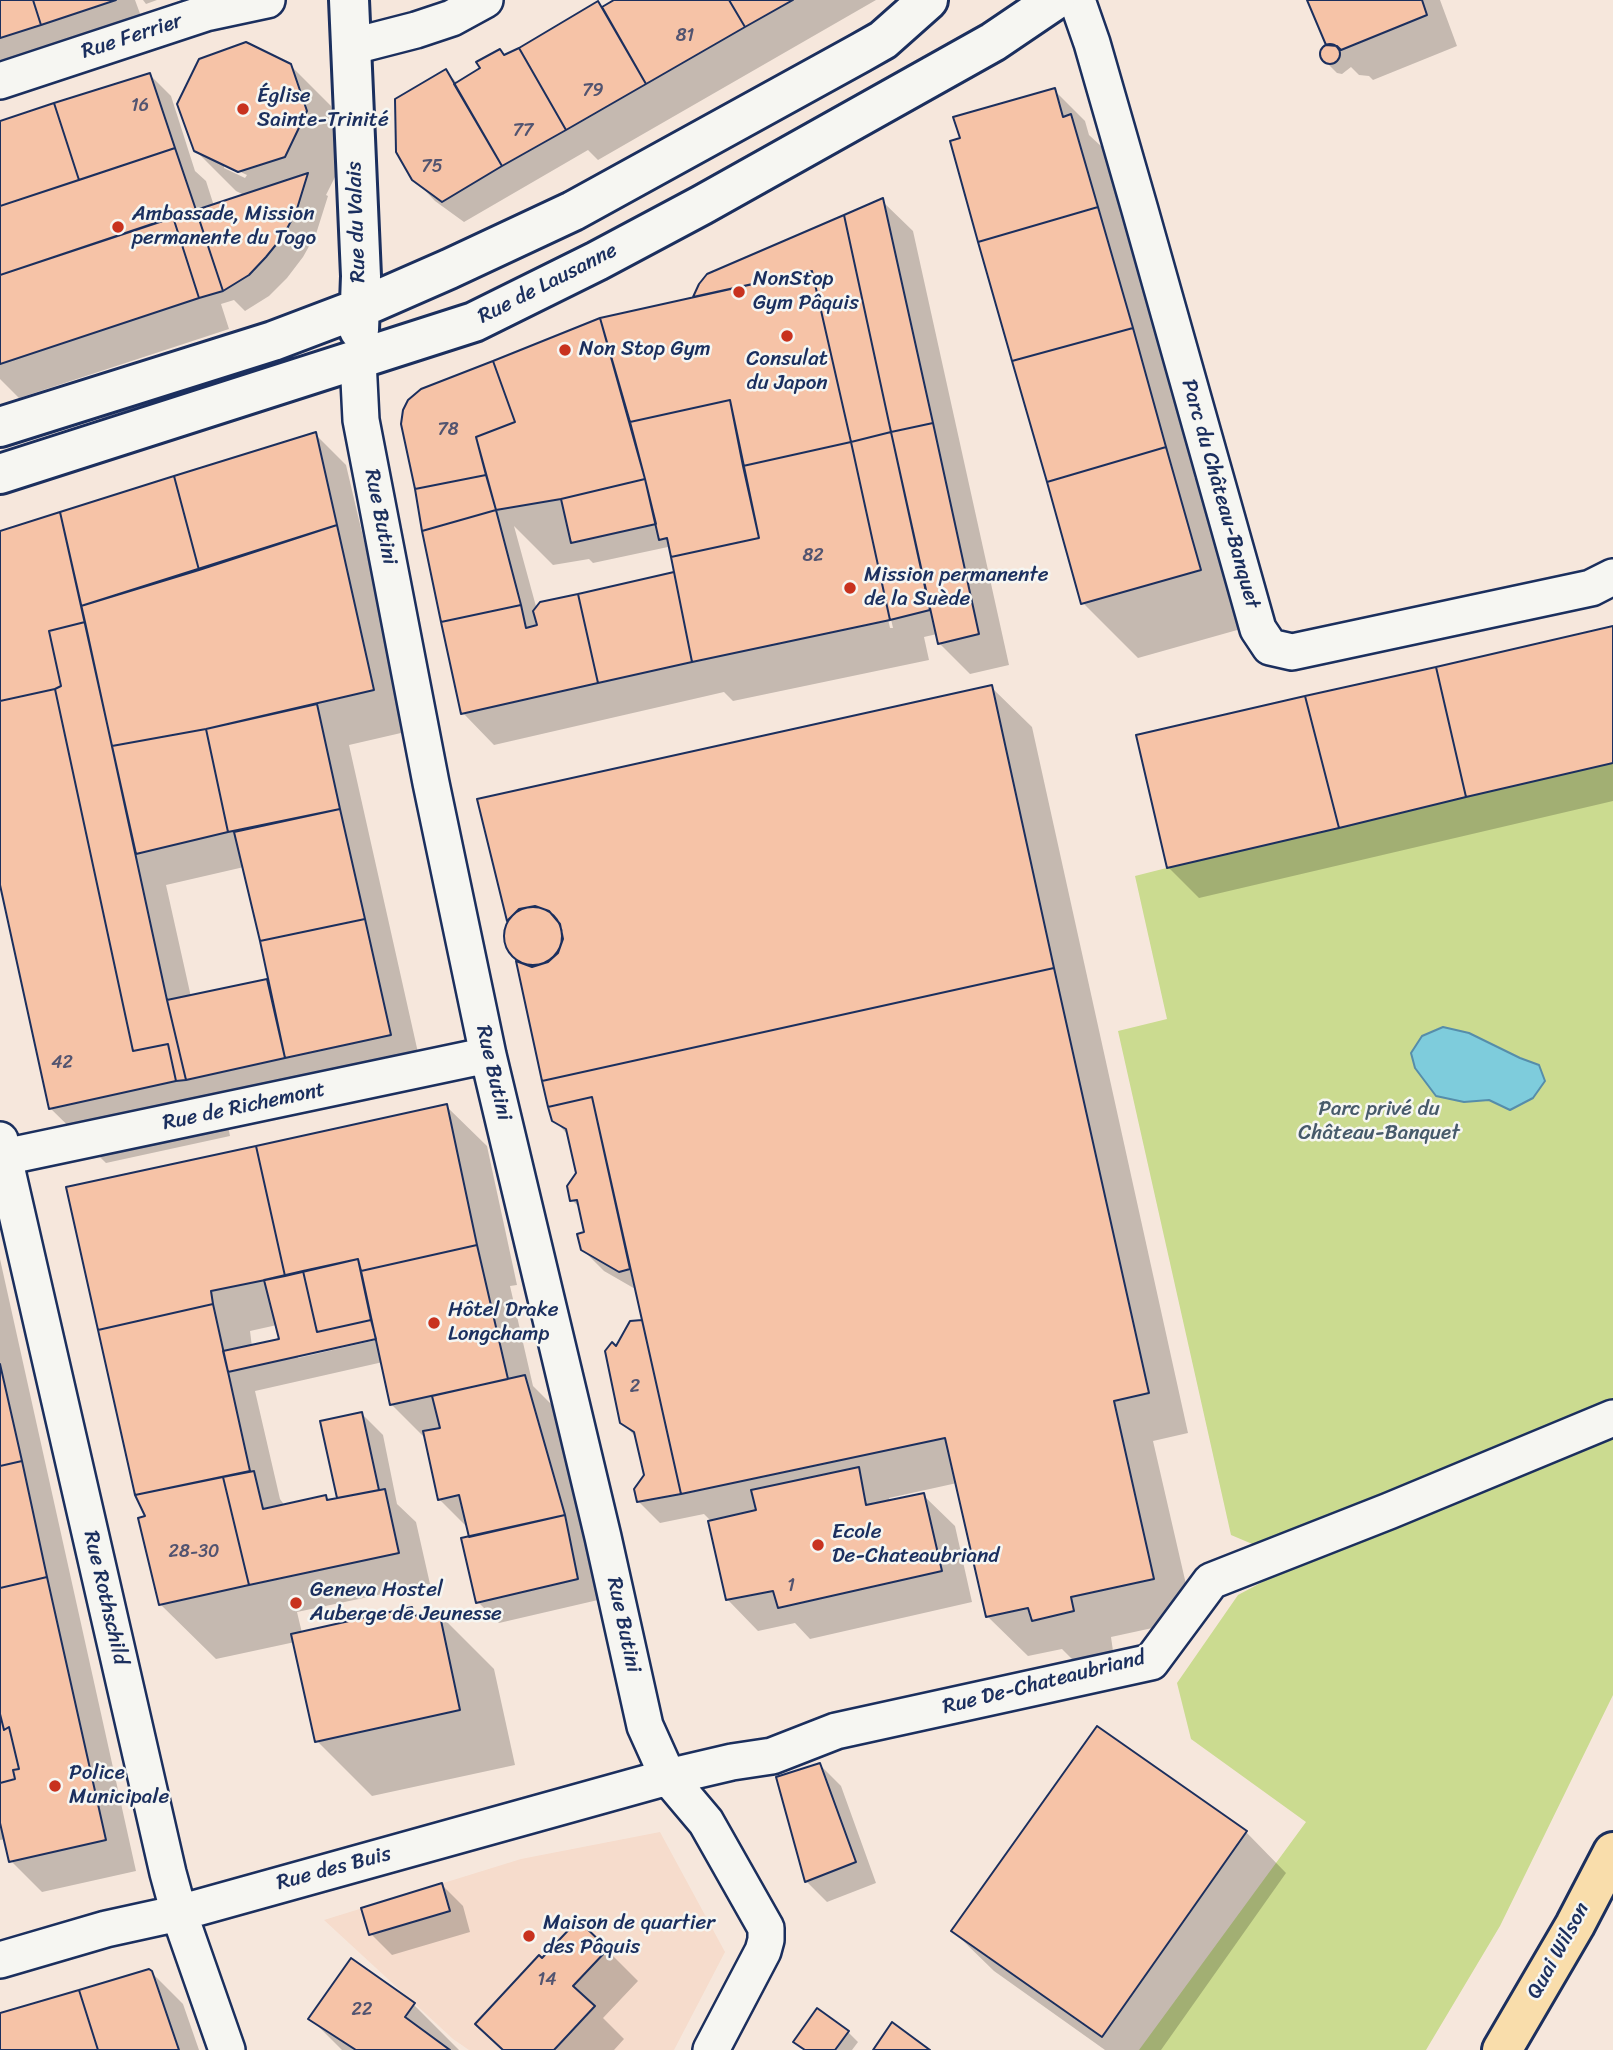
<!DOCTYPE html>
<html>
<head>
<meta charset="utf-8">
<style>
	body { margin:0 }
	canvas { display:block; background:#f6e7dc }
</style>
</head>
<body>
<canvas width="1613" height="2050"></canvas>
<script>
const ctx = document.querySelector('canvas').getContext('2d');
ctx.lineJoin = 'round';
function paint(path, color) {
  ctx.fillStyle = color;
  ctx.fill(path, 'evenodd');
}
function toPath(rows) {
  const path = new Path2D();
  for (const r of rows) {
    if (r.length === 3) {
      path.moveTo(r[0] + r[2], r[1]);
      path.arc(r[0], r[1], r[2], 0, 2 * Math.PI);
      continue;
    }
    path.moveTo(r[0], r[1]);
    for (let i = 2; i < r.length; i += 2) path.lineTo(r[i], r[i + 1]);
  }
  return path;
}
function trace(path, color, width, dash) {
  ctx.strokeStyle = color;
  ctx.lineWidth = width;
  ctx.lineCap = dash ? 'butt' : 'round';
  ctx.setLineDash(dash || []);
  ctx.stroke(path);
}
function write(font, color, halo, rows, align = 'center') {
  ctx.font = font + ' Sriracha,sans-serif';
  ctx.lineWidth = 5;
  ctx.setLineDash([]);
  ctx.textBaseline = 'middle';
  ctx.strokeStyle = halo;
  ctx.fillStyle = color;
  for (const [text, x, y, turn = 0] of rows) {
    ctx.save();
    ctx.translate(x, y);
    ctx.rotate((+turn || 0) * Math.PI / 180);
    ctx.textAlign = isNaN(turn) ? turn : align;
    if (halo) ctx.strokeText(text, 0, 0);
    ctx.fillText(text, 0, 0);
    ctx.restore();
  }
}
paint(toPath([
	[660,1832,725,1952,674,2050,469,2050,453,2039,324,1920,521,1859]
]), '#f6dccc');
paint(toPath([
	[1613,755,1613,1416,1257,1546,1231,1535,1118,1031,1167,1019,1135,876],
	[1613,1436,1613,1695,1500,1926,1426,2050,1139,2050,1306,1822,1191,1739,1177,1683,1238,1595,1343,1539]
]), '#cbdb90');
const water = toPath([
	[1443,1027,1469,1033,1520,1058,1539,1065,1545,1081,1533,1098,1510,1110,1489,1100,1464,1102,1436,1096,1415,1068,1411,1053,1422,1036,1443,1027]
]);
paint(water, '#7eccdc');
trace(water, '#568daa', 2);
paint(toPath([
	[0,0,135,0,142,19,0,79],
	[143,0,157,0,146,4],
	[617,0,876,0,598,160,588,150,464,222,435,201,414,179,446,71,458,84,598,3,603,8],
	[1309,0,1440,0,1457,46,1373,80,1369,76,1359,75,1351,67,1342,74,1337,73,1322,58,1323,49,1328,45],
	[290,65,331,106,347,153,326,195,328,196,316,234,303,257,287,278,269,296,245,311,234,300,221,304,229,329,19,398,0,379,0,122,150,75,171,96,195,171,206,181,214,206,246,196,236,191,195,150],
	[224,164,247,175,245,178,224,168],
	[1054,90,1085,121,1089,135,1102,147,1196,477,1194,477,1221,504,1255,625,1138,658,1083,603,962,140],
	[882,201,913,231,1009,665,970,674,939,643,937,634,924,637,929,660,733,701,724,692,494,745,463,713,403,424,600,320,694,299,700,285],
	[821,317,824,317,893,628,890,628],
	[514,526,553,565,589,559,593,563,668,547,671,550,676,573,537,610],
	[315,434,346,465,368,558,377,567,414,730,349,745,421,1066,223,1101,230,1136,106,1163,50,1108,0,877,0,532],
	[244,867,269,980,191,997,166,885],
	[1613,628,1613,801,1199,898,1168,867],
	[991,687,1032,727,1188,1433,1153,1441,1194,1619,1111,1637,1113,1651,1074,1661,1062,1649,1028,1656,987,1616,957,1483,889,1498,890,1502,923,1495,955,1526,972,1602,810,1639,795,1623,758,1631,727,1599,712,1522,704,1514,660,1523,639,1502,646,1476,637,1438,621,1422,616,1349,645,1326,637,1290,604,1271,583,1250,586,1233,581,1209,572,1200,578,1174,569,1136,554,1120,518,960,508,950,505,937,509,921,480,800],
	[446,1106,487,1146,517,1285,510,1286,533,1386,556,1409,595,1546,587,1548,598,1600,499,1623,478,1602,469,1529,440,1500,426,1435,423,1436,392,1405,383,1362,255,1391,280,1499,285,1506,325,1497,330,1502,341,1499,339,1497,362,1414,383,1435,397,1504,416,1522,430,1584,297,1612,302,1633,411,1609,420,1617,438,1613,494,1669,515,1765,372,1796,317,1741,295,1642,216,1659,160,1604,148,1517,136,1494,68,1188],
	[277,1325,281,1341,252,1347,250,1331],
	[384,1335,385,1338,298,1358,298,1354],
	[0,1259,136,1871,42,1892,11,1861,6,1839,0,1840],
	[1098,1728,1246,1832,1286,1873,1161,2050,1105,2050,994,1971,953,1931],
	[820,1765,841,1786,876,1883,827,1902,806,1881],
	[442,1885,463,1906,470,1932,392,1955,371,1934],
	[607,1950,638,1981,603,2018,624,2039,614,2050,504,2050],
	[151,1972,183,2004,199,2050,0,2050,0,2015],
	[414,2005,459,2050,342,2050,311,2019],
	[848,2032,858,2042,852,2050,804,2050,796,2041]
]), '#0003');
const building = toPath([
	[0,0,33,0,41,25,0,38,0,0],
	[33,0,116,0,41,25,33,0],
	[614,0,729,0,745,27,646,84,602,7,614,0],
	[729,0,793,0,745,27,729,0],
	[1307,0,1422,0,1427,15,1341,50,1337,46,1326,45,1307,0],
	[598,1,646,84,566,130,519,48,598,1],
	[246,42,291,64,307,111,285,157,238,172,194,151,177,104,199,59,246,42],
	[1330,54,10],
	[519,48,566,130,502,166,454,84,480,68,476,62,500,49,504,55,519,48],
	[446,69,502,166,442,202,412,180,396,152,395,99,446,69],
	[150,73,175,148,79,180,54,103,150,73],
	[1055,88,1063,117,1071,114,1098,207,978,242,950,141,960,138,953,117,1055,88],
	[54,103,79,180,0,206,0,121,54,103],
	[175,148,196,210,0,275,0,206,175,148],
	[308,173,296,212,283,236,266,257,249,275,223,291,196,210,308,173],
	[883,198,933,423,891,432,844,215,883,198],
	[1098,207,1133,328,1012,361,978,242,1098,207],
	[196,210,223,291,199,298,173,217,196,210],
	[844,215,891,432,851,442,812,271,693,297,699,284,707,274,844,215],
	[173,217,199,298,0,364,0,275,173,217],
	[812,271,851,442,743,466,730,400,630,422,600,318,812,271],
	[600,318,645,479,561,499,496,510,476,437,515,422,493,361,600,318],
	[1133,328,1166,447,1047,482,1012,361,1133,328],
	[493,361,515,422,476,437,486,475,415,489,401,424,403,410,408,400,421,389,493,361],
	[730,400,759,538,671,557,667,538,659,540,645,479,630,422,730,400],
	[933,423,979,634,938,644,891,432,933,423],
	[316,432,337,525,199,570,174,476,316,432],
	[891,432,930,610,890,620,851,442,891,432],
	[851,442,890,620,692,662,671,557,759,538,743,466,851,442],
	[1166,447,1201,570,1081,604,1047,482,1166,447],
	[486,475,496,510,422,531,415,489,486,475],
	[174,476,199,570,81,606,60,512,174,476],
	[645,479,656,524,571,543,561,499,645,479],
	[496,510,521,605,441,622,422,531,496,510],
	[60,512,85,622,49,631,61,686,55,689,0,701,0,531,60,512],
	[337,525,374,690,206,729,112,746,81,606,337,525],
	[674,572,692,662,598,683,578,594,674,572],
	[578,594,598,683,461,714,441,622,521,605,526,628,537,625,533,611,540,602,578,594],
	[85,622,167,1000,186,1080,176,1081,168,1044,133,1051,55,689,61,686,49,631,85,622],
	[1613,626,1613,763,1466,797,1436,667,1613,626],
	[1436,667,1466,797,1339,828,1305,696,1436,667],
	[992,685,1054,968,542,1081,516,961,532,967,548,962,558,953,563,939,560,924,549,911,535,906,519,909,507,921,477,799,992,685],
	[55,689,133,1051,168,1044,176,1081,49,1109,0,885,0,701,55,689],
	[1305,696,1339,828,1167,868,1136,735,1305,696],
	[317,704,340,809,228,832,206,729,317,704],
	[206,729,228,832,136,854,112,746,206,729],
	[340,809,365,919,260,941,234,832,340,809],
	[533,936,29],
	[365,919,391,1035,285,1058,260,941,365,919],
	[1054,968,1149,1393,1114,1401,1154,1579,1071,1597,1074,1611,1032,1621,1028,1608,986,1617,945,1438,681,1494,592,1097,548,1107,542,1081,1054,968],
	[267,979,285,1058,186,1080,167,1000,267,979],
	[592,1097,630,1269,619,1272,581,1250,577,1234,584,1232,577,1200,570,1201,567,1186,576,1173,566,1129,552,1121,548,1107,592,1097],
	[447,1104,477,1245,361,1271,358,1259,285,1276,256,1146,447,1104],
	[256,1146,285,1276,211,1291,213,1304,98,1330,66,1187,256,1146],
	[477,1245,508,1379,390,1405,361,1271,477,1245],
	[358,1259,371,1320,317,1332,303,1271,358,1259],
	[303,1271,317,1332,371,1320,376,1339,228,1372,223,1351,279,1339,264,1280,303,1271],
	[213,1304,250,1471,135,1495,98,1330,213,1304],
	[642,1320,681,1494,637,1502,634,1489,644,1475,634,1432,620,1423,605,1351,612,1342,616,1346,630,1321,642,1320],
	[0,1364,22,1461,0,1466,0,1364],
	[525,1375,565,1515,469,1537,459,1495,438,1500,423,1431,440,1428,432,1396,525,1375],
	[362,1412,379,1490,337,1498,320,1421,362,1412],
	[22,1461,47,1577,0,1588,0,1466,22,1461],
	[859,1467,866,1505,924,1493,942,1571,778,1608,773,1591,726,1600,708,1521,756,1510,751,1490,859,1467],
	[254,1471,263,1509,326,1495,327,1500,385,1489,399,1553,249,1585,223,1477,254,1471],
	[223,1477,249,1585,159,1605,138,1518,145,1516,135,1495,223,1477],
	[565,1515,578,1579,476,1603,461,1538,565,1515],
	[47,1577,106,1840,9,1862,0,1823,0,1783,15,1779,13,1770,19,1769,9,1727,4,1730,0,1714,0,1588,47,1577],
	[412,1607,414,1616,439,1611,460,1710,315,1742,291,1634,412,1607],
	[0,1714,4,1730,9,1727,19,1769,13,1770,15,1779,0,1783,0,1714],
	[1097,1726,1247,1831,1102,2037,951,1931,1097,1726],
	[820,1763,856,1862,805,1882,776,1777,820,1763],
	[442,1883,450,1911,369,1935,361,1908,442,1883],
	[578,1920,608,1949,573,1986,595,2006,554,2050,503,2050,475,2024,539,1955,542,1958,578,1920],
	[351,1958,415,2003,405,2017,450,2050,356,2050,308,2019,351,1958],
	[149,1969,152,1971,179,2050,98,2050,79,1990,149,1969],
	[79,1990,98,2050,0,2050,0,2013,79,1990],
	[817,2008,849,2031,835,2050,805,2050,793,2042,817,2008],
	[892,2022,930,2050,873,2050,892,2022]
]);
paint(building, '#f6c3a7');
trace(building, '#1b2f5e', 2);
const street = toPath([
	[1077,0,1092,43,1140,210,1258,629,1270,647,1292,652,1591,588,1613,577],
	[350,47,416,30,452,18,485,0],
	[0,81,206,13,267,0],
	[358,360,361,420,431,783,488,1055,603,1537,645,1726,668,1777,706,1822,766,1928,766,1940,763,1951,711,2050],
	[0,1140,168,1873,179,1913,227,2050],
	[0,1158,488,1055],
	[0,1960,106,1929,179,1913,668,1777,732,1762,772,1756,836,1731,1151,1662,1211,1581,1389,1511,1613,1418]
]);
const secondary = toPath([
	[349,0,361,276,359,330],
	[0,427,273,341,360,308,449,269,573,211,860,53,883,40,928,0],
	[0,474,474,322,597,261,702,205,993,42,1055,0]
]);
const primary = toPath([
	[1502,2050,1575,1925,1613,1852]
]);
trace(street, '#1b2f5e', 40);
trace(secondary, '#1b2f5e', 44);
trace(primary, '#1b2f5e', 44);
trace(street, '#f6f6f2', 35);
trace(secondary, '#f6f6f2', 38);
trace(primary, '#f9ddab', 38);
for (const [x, y, r, color] of [
	[243,109,7,"#c8321e"],
	[118,227,7,"#c8321e"],
	[739,292,7,"#c8321e"],
	[787,336,7,"#c8321e"],
	[565,350,7,"#c8321e"],
	[850,588,7,"#c8321e"],
	[434,1323,7,"#c8321e"],
	[818,1545,7,"#c8321e"],
	[296,1603,7,"#c8321e"],
	[55,1786,7,"#c8321e"],
	[529,1936,7,"#c8321e"]
]) {
  const dot = new Path2D();
  dot.arc(x, y, r, 0, 2 * Math.PI);
  ctx.fillStyle = color;
  ctx.fill(dot);
  trace(dot, '#f6f6f2', 2.5);
}
write('18px', '#525470', null, [
	["81",685,36],
	["79",593,91],
	["16",140,106],
	["77",523,131],
	["75",432,167],
	["78",448,430],
	["82",813,556],
	["42",62,1063],
	["2",635,1387],
	["28-30",194,1552],
	["1",791,1586],
	["14",547,1980],
	["22",362,2010]
]);
write('21px', '#1b2f5e', '#f6f6f2', [
	["Rue Ferrier",132,37,-18],
	["Rue du Valais",357,222,-92],
	["Rue de Lausanne",548,284,-27],
	["Parc du Château-Banquet",1220,494,74],
	["Rue Butini",380,517,79],
	["Rue Butini",493,1073,77],
	["Rue de Richemont",244,1107,-12],
	["Rue Rothschild",105,1598,77],
	["Rue Butini",623,1625,78],
	["Rue De-Chateaubriand",1044,1683,-14],
	["Rue des Buis",334,1869,-15],
	["Quai Wilson",1559,1951,-61]
]);
write('21px', '#1b2f5e', '#f6f6f2', [
	["Église",257,97],
	["Sainte-Trinité",257,121],
	["Ambassade, Mission",132,215],
	["permanente du Togo",132,239],
	["NonStop",753,280],
	["Gym Pâquis",753,304],
	["Non Stop Gym",579,350],
	["Consulat",787,360,"center"],
	["du Japon",787,384,"center"],
	["Mission permanente",864,576],
	["de la Suède",864,600],
	["Hôtel Drake",448,1311],
	["Longchamp",448,1335],
	["Ecole",832,1533],
	["De-Chateaubriand",832,1557],
	["Geneva Hostel",310,1591],
	["Auberge de Jeunesse",310,1615],
	["Police",69,1774],
	["Municipale",69,1798],
	["Maison de quartier",543,1924],
	["des Pâquis",543,1948]
], 'left');
write('21px', '#475a6a', '#f6f6f2', [
	["Parc privé du",1379,1110],
	["Château-Banquet",1379,1134]
]);
</script>
</body>
</html>
